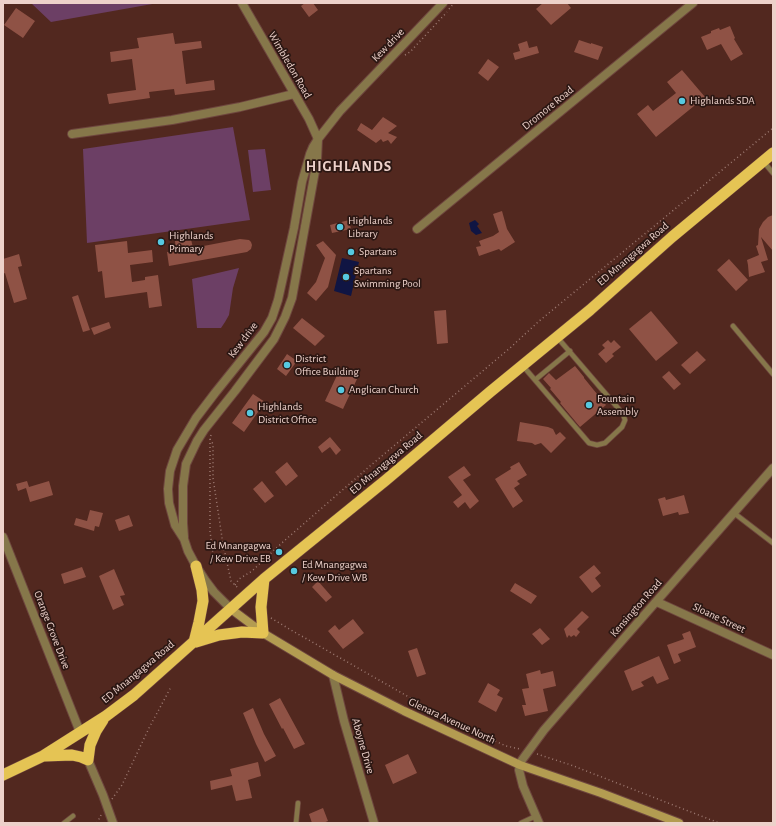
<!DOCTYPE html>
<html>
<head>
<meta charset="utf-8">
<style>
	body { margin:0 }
	#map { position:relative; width:776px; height:826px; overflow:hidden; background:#52281f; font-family:"Alegreya Sans",sans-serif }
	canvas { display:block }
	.frame { position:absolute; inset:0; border:4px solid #edd1ca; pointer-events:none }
</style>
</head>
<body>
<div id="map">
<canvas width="776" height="826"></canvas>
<div class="frame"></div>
</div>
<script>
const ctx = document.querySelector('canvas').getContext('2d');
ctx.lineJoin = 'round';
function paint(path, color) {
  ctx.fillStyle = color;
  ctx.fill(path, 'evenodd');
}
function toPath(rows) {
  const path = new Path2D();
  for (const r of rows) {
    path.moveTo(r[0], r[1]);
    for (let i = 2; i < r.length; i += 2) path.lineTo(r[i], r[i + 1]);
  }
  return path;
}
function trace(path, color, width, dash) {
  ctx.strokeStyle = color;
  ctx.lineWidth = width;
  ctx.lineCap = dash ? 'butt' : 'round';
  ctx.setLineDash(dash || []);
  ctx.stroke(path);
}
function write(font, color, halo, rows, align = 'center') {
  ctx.font = font + ' "Alegreya Sans",sans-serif';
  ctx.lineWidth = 3.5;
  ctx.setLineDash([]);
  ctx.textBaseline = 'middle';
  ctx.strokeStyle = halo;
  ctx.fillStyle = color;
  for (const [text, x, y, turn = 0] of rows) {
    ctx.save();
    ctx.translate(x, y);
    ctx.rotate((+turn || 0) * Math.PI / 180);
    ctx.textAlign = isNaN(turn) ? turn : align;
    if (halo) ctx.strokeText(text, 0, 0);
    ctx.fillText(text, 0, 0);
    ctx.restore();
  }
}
paint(toPath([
	[31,3,158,3,51,22],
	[233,127,250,220,87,243,83,149],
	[265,149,271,190,253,192,248,150],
	[239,268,233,288,229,315,225,322,221,328,197,328,192,279]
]), '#6c3f65');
paint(toPath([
	[475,220,479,224,477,226,482,233,476,235,471,231,469,223],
	[342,258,359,262,351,296,334,291]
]), '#101543');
paint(toPath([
	[305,3,313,3,318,10,309,17,301,6],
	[543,3,567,3,571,8,551,25,536,9],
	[16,8,35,21,23,38,4,25],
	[730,26,735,38,734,39,743,54,731,61,721,44,707,50,701,37,711,33,711,31,719,28,720,30],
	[173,33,175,44,201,41,202,48,182,51,186,84,214,80,215,90,175,95,174,89,149,92,150,98,109,104,107,94,136,90,132,59,111,62,110,52,139,48,137,38],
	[579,40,591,44,591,43,603,47,598,60,574,52],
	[527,41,529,48,537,46,539,53,515,60,513,53,520,51,518,44],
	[488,59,499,67,488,81,478,73],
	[682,70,705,97,656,137,637,114,648,105,653,111,676,93,667,82],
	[383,117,397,126,388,133,397,137,391,144,388,140,383,142,381,139,376,143,357,130,361,123,372,130],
	[502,211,507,229,515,242,501,251,499,249,479,256,476,247,481,246,479,241,493,236,499,232,493,214],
	[773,215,773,251,761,237,768,260,761,262,765,272,749,277,748,265,747,260,759,255,756,246,758,245,759,229,763,222,768,217],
	[349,220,351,229,332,233,330,225],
	[191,239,193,248,240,239,249,240,251,242,252,245,251,249,247,252,169,266,167,252,176,251,175,241],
	[127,241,128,253,152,250,153,262,130,265,132,282,145,280,145,277,158,275,162,306,149,308,147,292,105,298,102,271,98,272,95,245],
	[323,241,336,255,328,287,316,301,307,293,316,282,325,258,316,245],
	[19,254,22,266,18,267,27,299,14,303,5,273,3,274,3,259],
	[729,259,748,280,736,291,717,270],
	[78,295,90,330,83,332,72,297],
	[446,310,448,343,437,344,434,311],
	[651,311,678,343,656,361,629,329],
	[302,318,325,336,315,346,293,328],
	[109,322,111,328,94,335,91,328],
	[608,340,611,343,614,340,621,347,612,354,614,356,606,363,598,354,605,348,602,345],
	[697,351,706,360,690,374,681,365],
	[287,354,297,361,286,376,277,369],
	[575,366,584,377,584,378,606,405,580,427,560,403,561,402,550,389,551,388,543,379,549,373,556,380],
	[339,371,357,379,343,409,325,401],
	[669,371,681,384,674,390,662,377],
	[253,394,265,402,244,432,232,423],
	[520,422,548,427,553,429,556,435,560,432,566,438,551,453,541,443,535,445,532,443,517,441],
	[330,437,341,450,336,455,330,447,322,453,318,447],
	[287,462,298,476,286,486,275,472],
	[519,462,527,475,517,481,520,484,514,488,523,501,513,508,495,479,511,469,510,467],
	[464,466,471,475,463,480,479,501,470,509,465,502,458,508,453,502,462,495,448,477],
	[27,481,29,487,49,481,53,495,30,502,26,488,18,491,16,484],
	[262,481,274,496,265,503,253,489],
	[684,495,689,513,679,515,678,512,663,516,658,499,665,497,666,500],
	[90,510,103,513,99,527,95,526,94,531,74,525,76,518,87,521],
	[129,515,133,526,119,531,115,520],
	[594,565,601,573,595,578,601,586,592,593,579,577],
	[82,567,86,577,64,584,61,574],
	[114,569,125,595,120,596,124,605,113,610,99,576],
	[318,581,332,597,326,602,312,587],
	[515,583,537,596,531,604,510,591],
	[582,611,589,617,577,629,580,632,576,637,574,635,571,637,569,635,567,638,564,629],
	[353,619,364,633,343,649,328,631,335,625,339,630],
	[540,628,550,639,542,645,532,634],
	[690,631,696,647,678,654,681,661,674,664,667,645,684,639,682,634],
	[417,648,426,674,417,677,408,651],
	[659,656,669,679,657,684,653,676,641,682,644,686,632,691,624,671],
	[540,670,541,674,553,671,556,686,543,689,548,711,525,716,522,705,526,705,522,689,529,688,526,674],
	[488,683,500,690,497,695,503,698,496,712,478,702],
	[280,698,305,744,294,749,283,728,282,729,269,704],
	[253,708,264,734,276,756,265,762,256,744,243,713],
	[408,754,417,773,393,784,385,765],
	[258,762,261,776,248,780,252,798,236,801,232,785,211,790,210,781,232,776,230,769],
	[323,808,328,821,323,823,312,823,309,814]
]), '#8f5245');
const service = toPath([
	[763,161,773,173],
	[733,326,773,374],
	[523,366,589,443,597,445,605,443,622,427,625,420,623,414,557,337],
	[535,380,570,351],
	[734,513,773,543],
	[64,823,73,816],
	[296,823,298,803],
	[521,823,536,816]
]);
const minor = toPath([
	[242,3,309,119,318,139],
	[72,134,172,120,240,107,294,94],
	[417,229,693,3],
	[3,537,80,732],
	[657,602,773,655],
	[333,675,344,721,374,823],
	[539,823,523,786,519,770,520,765,522,760,544,730,584,684,773,468]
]);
const tertiary = toPath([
	[184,537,183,523,183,486,186,464,197,441,204,430,235,391,274,339,285,317,292,298,317,160,318,139],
	[231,609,214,592,205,580,196,566,188,551,184,539,175,525,169,503,168,489,170,471,177,450,196,418,215,393,264,332,272,318,278,300,294,228,302,182,310,154,313,147,318,139,340,111,443,3],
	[88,760,103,795,113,823]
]);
const secondary = toPath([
	[231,609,263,633,333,675,404,711,520,765,601,793,679,823]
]);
const trunk = toPath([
	[194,642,199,622,203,601,202,590,196,566],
	[196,642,219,635,242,632,263,633,261,607,264,579],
	[44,756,72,755,81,757,88,760,90,745,96,731,103,720],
	[3,775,43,756,106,716,134,695,264,579,386,480,490,392,590,310,672,237,773,153]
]);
trace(service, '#6e463e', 6);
trace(minor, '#6e463e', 10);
trace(tertiary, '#6e463e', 10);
trace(secondary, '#6e463e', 10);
trace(trunk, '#6e463e', 12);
trace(toPath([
	[449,9,454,3],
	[405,55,410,52,447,12],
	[211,435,210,439,210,531,213,554,211,562],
	[210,439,213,444,213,478,223,544,231,581,239,589],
	[235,585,239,579,252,571,284,541,370,466,510,348,538,322,773,128],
	[271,618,291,630,451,721,506,746,520,749],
	[537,754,571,765,719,823],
	[112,799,122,785,149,728,171,687],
	[97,823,101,815]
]), '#9d7a72', 1.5, [1, 3]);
trace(service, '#86774a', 4.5);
trace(minor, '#86774a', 8);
trace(tertiary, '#86774a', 8);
trace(secondary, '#b39c51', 8);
trace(trunk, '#e5c454', 11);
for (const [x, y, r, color] of [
	[682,101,4,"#56c9e0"],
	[340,227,4,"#56c9e0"],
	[161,242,4,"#56c9e0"],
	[351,252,4,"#56c9e0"],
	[346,277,4,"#56c9e0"],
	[287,365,4,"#56c9e0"],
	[341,390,4,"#56c9e0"],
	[589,405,4,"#56c9e0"],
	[250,413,4,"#56c9e0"],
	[279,552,4,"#56c9e0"],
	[294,571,4,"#56c9e0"]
]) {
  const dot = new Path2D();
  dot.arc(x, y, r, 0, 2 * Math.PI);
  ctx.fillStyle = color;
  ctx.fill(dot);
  trace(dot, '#2b1713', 1.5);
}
write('11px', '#edd1ca', '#2b1713', [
	["Kew drive",388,45,-46],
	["Wimbledon Road",290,65,60],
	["Dromore Road",548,108,-39],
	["ED Mnangagwa Road",633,254,-41],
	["Kew drive",243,340,-53],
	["ED Mnangagwa Road",386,463,-40],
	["Kensington Road",636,608,-49],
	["Sloane Street",719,618,25],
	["Orange Grove Drive",52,630,69],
	["ED Mnangagwa Road",138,672,-40],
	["Glenara Avenue North",452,721,25],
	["Aboyne Drive",363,746,74]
]);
write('11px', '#edd1ca', '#2b1713', [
	["Highlands SDA",690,101],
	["Highlands",348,221],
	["Library",348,234],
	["Highlands",169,236],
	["Primary",169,249],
	["Spartans",359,252],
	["Spartans",354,271],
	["Swimming Pool",354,284],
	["District",295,359],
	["Office Building",295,372],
	["Anglican Church",349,390],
	["Fountain",597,399],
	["Assembly",597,412],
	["Highlands",258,407],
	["District Office",258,420],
	["Ed Mnangagwa",271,546,"right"],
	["/ Kew Drive EB",271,559,"right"],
	["Ed Mnangagwa",302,565],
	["/ Kew Drive WB",302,578]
], 'left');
ctx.letterSpacing = '1px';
write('bold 15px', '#edd1ca', '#2b1713', [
	["HIGHLANDS",349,166]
]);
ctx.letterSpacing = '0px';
</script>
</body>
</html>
